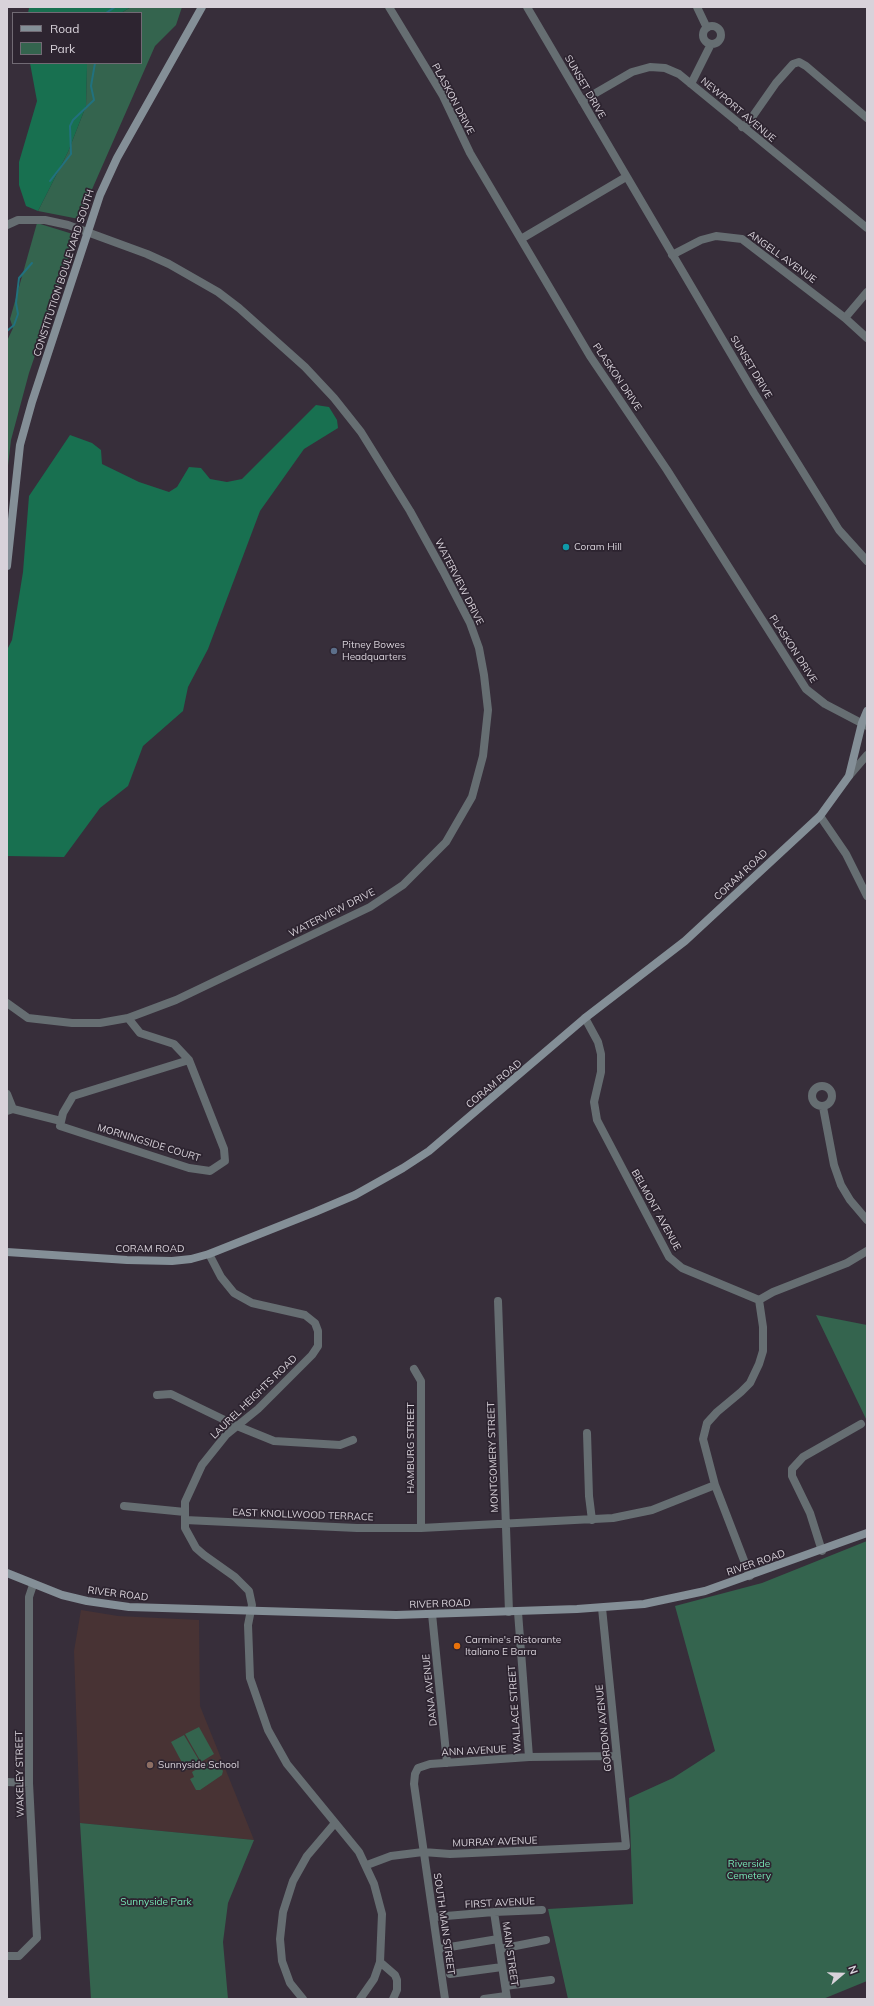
<!DOCTYPE html>
<html>
<head>
<meta charset="utf-8">
<style>
	body { margin:0 }
	#map { position:relative; width:874px; height:2006px; overflow:hidden; background:#372e3a; font-family:Mulish,sans-serif }
	canvas { display:block }
	.frame { position:absolute; inset:0; border:8px solid #d8d2da; pointer-events:none }
	.legend { position:absolute; left:12px; top:12px; width:130px; height:52px; box-sizing:border-box; background:#2d2430; border:1px solid #716a74; margin:0; padding:5px 7px; list-style:none; font-size:12px; color:#d8d2da }
	.legend li { display:flex; align-items:center; gap:8px; height:20px }
	.legend b { width:20px; border:1px solid #716a74 }
	.north { position:absolute; left:822px; top:1954px; width:40px; height:40px; -webkit-text-stroke:3px #2d2430; paint-order:stroke; rotate:70deg; font-size:11px; font-weight:700; line-height:16px; text-align:center; color:#d8d2da }
	.north::after { content:''; display:block; margin:auto; width:14px; height:18px; background:#d8d2da; clip-path:polygon(50% 0,100% 100%,50% 72%,0 100%) }
</style>
</head>
<body>
<div id="map">
<canvas width="874" height="2006"></canvas>
<div class="frame"></div>
<ul class="legend">
<li><b style="height:5px;background:#848f97"></b>Road</li>
<li><b style="height:11px;background:#34644e"></b>Park</li>
</ul>
<div class="north">N</div>
</div>
<script>
const ctx = document.querySelector('canvas').getContext('2d');
ctx.lineJoin = 'round';
function paint(path, color) {
  ctx.fillStyle = color;
  ctx.fill(path, 'evenodd');
}
function toPath(rows) {
  const path = new Path2D();
  for (const r of rows) {
    if (r.length === 3) {
      path.moveTo(r[0] + r[2], r[1]);
      path.arc(r[0], r[1], r[2], 0, 2 * Math.PI);
      continue;
    }
    path.moveTo(r[0], r[1]);
    for (let i = 2; i < r.length; i += 2) path.lineTo(r[i], r[i + 1]);
  }
  return path;
}
function trace(path, color, width, dash) {
  ctx.strokeStyle = color;
  ctx.lineWidth = width;
  ctx.lineCap = dash ? 'butt' : 'round';
  ctx.setLineDash(dash || []);
  ctx.stroke(path);
}
function write(font, color, halo, rows, align = 'center') {
  ctx.font = font + ' Mulish,sans-serif';
  ctx.lineWidth = 3.5;
  ctx.setLineDash([]);
  ctx.textBaseline = 'middle';
  ctx.strokeStyle = halo;
  ctx.fillStyle = color;
  for (const [text, x, y, turn = 0] of rows) {
    ctx.save();
    ctx.translate(x, y);
    ctx.rotate((+turn || 0) * Math.PI / 180);
    ctx.textAlign = isNaN(turn) ? turn : align;
    if (halo) ctx.strokeText(text, 0, 0);
    ctx.fillText(text, 0, 0);
    ctx.restore();
  }
}
paint(toPath([
	[81,1610,118,1616,199,1620,200,1706,254,1840,80,1823,74,1651]
]), '#483334');
paint(toPath([
	[131,7,182,7,176,25,155,46,79,219,38,211,68,152,86,106,87,63,141,63,141,13,121,13],
	[37,223,76,235,29,373,11,440,7,474,7,341,13,328,10,319],
	[816,1315,867,1325,867,1421],
	[867,1541,867,1981,823,1999,568,1999,548,1909,633,1904,629,1798,673,1778,715,1751,675,1606,762,1583],
	[199,1727,214,1754,201,1762,185,1734],
	[184,1735,200,1762,186,1770,171,1742],
	[213,1759,216,1761,223,1771,222,1775,200,1790,196,1790,190,1779,194,1777,192,1772],
	[80,1823,254,1840,228,1903,223,1942,228,1999,91,1999]
]), '#34644e');
paint(toPath([
	[17,7,131,7,121,13,28,13,29,8],
	[30,63,87,63,87,68,86,106,68,152,38,211,26,206,19,185,19,162,37,101],
	[316,405,329,407,337,420,338,428,304,449,260,511,208,649,188,687,183,711,143,746,128,786,100,808,64,857,7,856,7,650,12,640,23,572,29,496,70,435,92,443,101,450,102,464,139,482,169,492,177,487,189,467,201,468,210,479,227,482,242,479]
]), '#187050');
trace(toPath([
	[106,13,115,7],
	[50,181,71,154,70,126,73,120,94,100,91,86,95,63],
	[7,331,14,325,18,314,16,303,19,278,32,263]
]), '#21717e', 2);
trace(toPath([
	[389,7,443,96,470,153,590,356,667,470,806,689,825,704,867,726],
	[527,7,754,393,839,530,867,561],
	[697,7,707,28],
	[712,35,9],
	[691,84,711,44],
	[582,101,632,72,650,67,665,68,679,74,867,228],
	[742,127,748,123,776,83,793,64,799,62,806,66,867,118],
	[7,225,18,220,45,220,68,225,147,254,169,264,218,292,239,308,305,367,334,398,361,432,410,511,443,571,470,623,479,648,484,675,488,710,483,756,472,797,446,842,403,885,370,907,176,1000,128,1018,100,1023,72,1023,28,1018,7,1003],
	[521,239,626,177],
	[672,255,701,240,716,236,742,239,845,318,867,338],
	[845,318,867,292],
	[849,776,867,755],
	[820,816,846,854,867,896],
	[128,1018,140,1033,174,1044,189,1060,224,1149,225,1161,210,1171,189,1168,60,1126,63,1113,73,1096,189,1060],
	[585,1018,598,1042,601,1054,601,1072,594,1102,597,1120,669,1257,682,1268,759,1300,763,1327,763,1351,759,1364,750,1383,741,1392,717,1412,707,1423,703,1439,715,1485,750,1576],
	[822,1096,10],
	[7,1094,13,1109],
	[823,1107,834,1165,841,1185,850,1200,867,1220],
	[7,1111,13,1109,61,1121],
	[209,1254,221,1277,234,1293,252,1303,305,1315,315,1323,318,1331,318,1346,312,1355,258,1409,226,1435,202,1465,185,1502,185,1528,196,1548,204,1555,235,1577,249,1591,252,1605,248,1625,250,1678,268,1730,287,1764,359,1852,374,1884,382,1914,380,1962,374,1979,360,1999],
	[759,1300,773,1292,847,1263,867,1251],
	[498,1301,509,1612],
	[414,1369,421,1381,421,1528],
	[157,1395,171,1394,237,1426,274,1441,340,1445,353,1440],
	[587,1433,589,1496,592,1520],
	[124,1506,185,1512],
	[185,1520,357,1528,421,1528,613,1518,652,1510,715,1485],
	[822,1551,810,1513,792,1476,792,1469,803,1457,861,1424],
	[518,1612,529,1757],
	[432,1614,447,1763],
	[7,1782,29,1783],
	[367,1865,391,1856,423,1852,450,1854,626,1846,602,1608],
	[494,1912,507,1999],
	[434,1917,494,1912,542,1910],
	[438,1949,498,1939],
	[500,1949,546,1940],
	[7,1956,19,1956,37,1938,29,1783,29,1597,33,1585],
	[380,1962,395,1975,397,1980,397,1990,393,1999],
	[450,1974,502,1967],
	[505,1986,551,1980],
	[303,1999,290,1983,282,1961,280,1939,283,1912,293,1881,307,1856,335,1823],
	[445,1999,414,1784,415,1774,418,1768,430,1764,529,1757,617,1756],
	[484,1999,506,1996]
]), '#666e72', 8);
trace(toPath([
	[7,566,20,445,32,402,100,195,117,158,202,7],
	[7,1252,127,1260,172,1261,191,1259,209,1254,315,1212,355,1195,403,1168,429,1151,585,1018,685,941,820,816,849,776,862,723,867,711],
	[7,1573,62,1595,87,1601,129,1607,396,1615,577,1609,644,1604,705,1591,867,1533]
]), '#848f97', 8);
for (const [x, y, r, color] of [
	[566,547,4,"#0f9aa8"],
	[334,651,4,"#5c6f8a"],
	[457,1646,4,"#e8710a"],
	[150,1765,4,"#8d6e63"]
]) {
  const dot = new Path2D();
  dot.arc(x, y, r, 0, 2 * Math.PI);
  ctx.fillStyle = color;
  ctx.fill(dot);
  trace(dot, '#2d2430', 1.5);
}
write('10px', '#d8d2da', '#2d2430', [
	["SUNSET DRIVE",585,87,60],
	["PLASKON DRIVE",453,99,62],
	["NEWPORT AVENUE",738,110,40],
	["ANGELL AVENUE",782,257,36],
	["CONSTITUTION BOULEVARD SOUTH",64,273,-72],
	["SUNSET DRIVE",751,367,59],
	["PLASKON DRIVE",617,377,56],
	["WATERVIEW DRIVE",459,582,63],
	["PLASKON DRIVE",793,649,57],
	["CORAM ROAD",741,875,-43],
	["WATERVIEW DRIVE",332,913,-27],
	["CORAM ROAD",494,1084,-40],
	["MORNINGSIDE COURT",149,1143,17],
	["BELMONT AVENUE",656,1210,61],
	["CORAM ROAD",150,1249],
	["LAUREL HEIGHTS ROAD",254,1397,-44],
	["HAMBURG STREET",411,1448,-90],
	["MONTGOMERY STREET",493,1457,-92],
	["EAST KNOLLWOOD TERRACE",303,1515,2],
	["RIVER ROAD",756,1563,-19],
	["RIVER ROAD",118,1594,7],
	["RIVER ROAD",440,1604,-2],
	["DANA AVENUE",430,1690,-96],
	["WALLACE STREET",515,1709,-94],
	["GORDON AVENUE",604,1728,-96],
	["ANN AVENUE",474,1751,-3],
	["WAKELEY STREET",20,1774,-91],
	["MURRAY AVENUE",495,1842,-2],
	["FIRST AVENUE",500,1903,-3],
	["SOUTH MAIN STREET",444,1924,82],
	["MAIN STREET",510,1954,82]
]);
write('10px', '#d8d2da', '#2d2430', [
	["Coram Hill",574,547],
	["Pitney Bowes",342,645],
	["Headquarters",342,657],
	["Carmine's Ristorante",465,1640],
	["Italiano E Barra",465,1652],
	["Sunnyside School",158,1765]
], 'left');
write('10px', '#77e8b6', '#2d2430', [
	["Riverside",749,1864],
	["Cemetery",749,1876],
	["Sunnyside Park",156,1902]
]);
</script>
</body>
</html>
